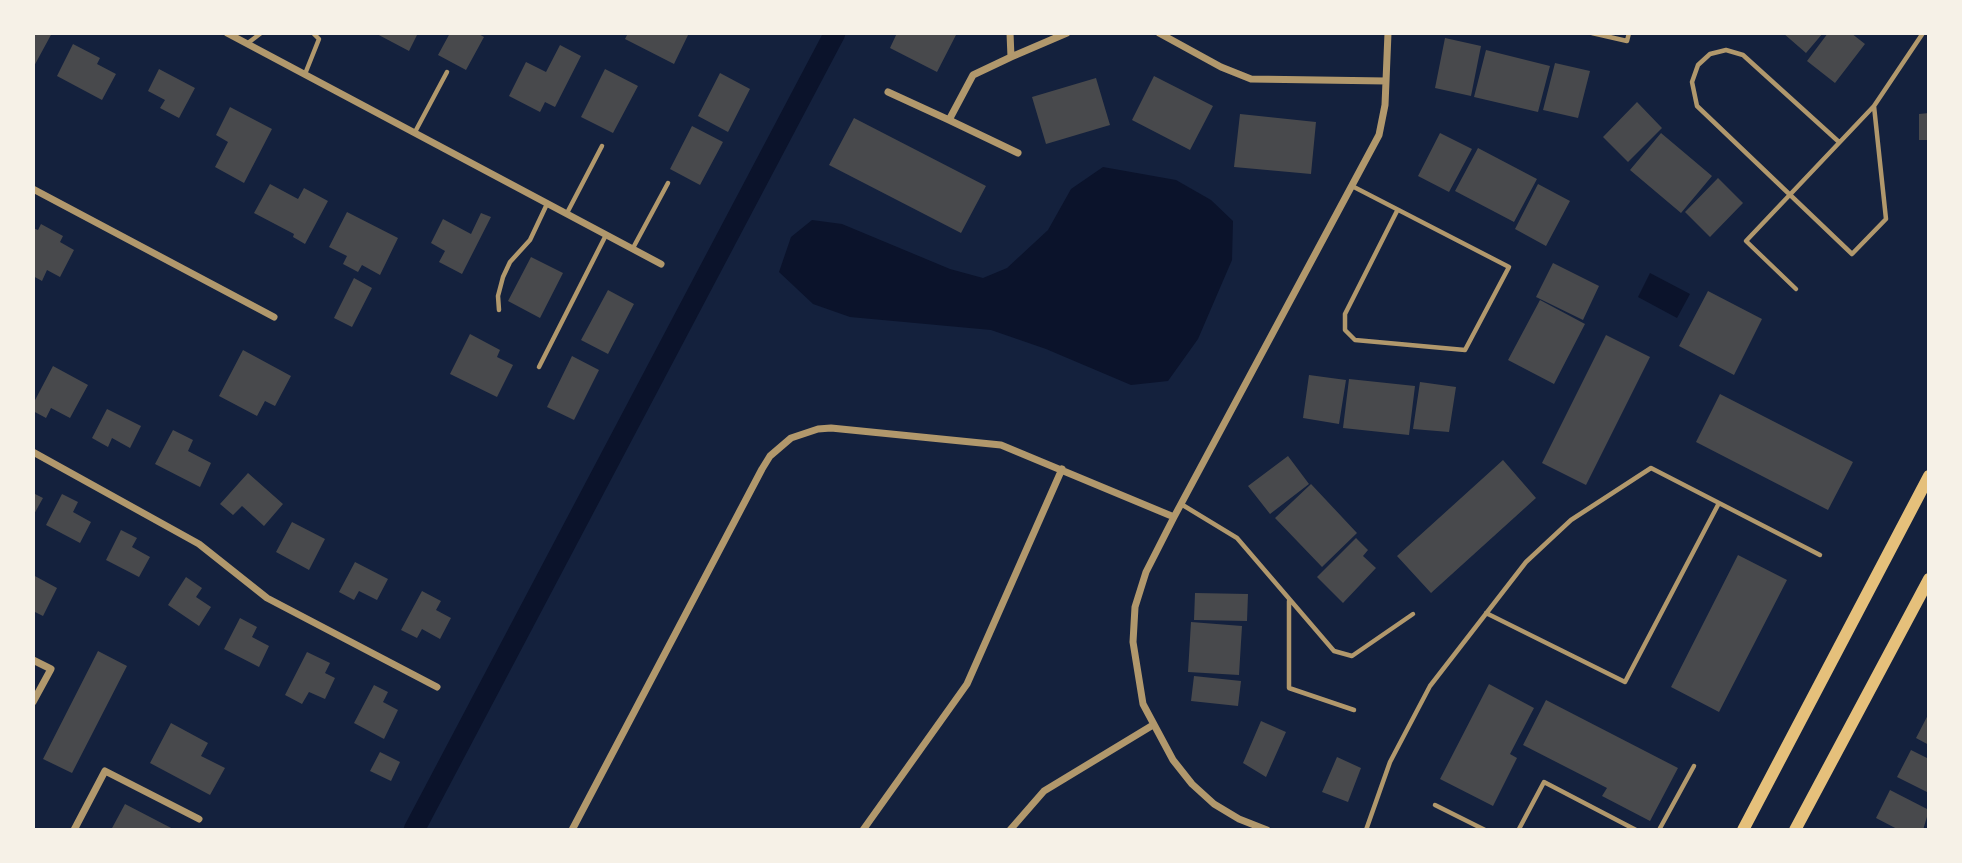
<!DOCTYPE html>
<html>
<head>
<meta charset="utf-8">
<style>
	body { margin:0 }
	#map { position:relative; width:1962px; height:863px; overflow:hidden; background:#14213d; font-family:Barlow,sans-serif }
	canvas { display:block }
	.frame { position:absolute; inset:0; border:35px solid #f6f1e7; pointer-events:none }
</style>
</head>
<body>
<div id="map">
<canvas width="1962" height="863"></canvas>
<div class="frame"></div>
</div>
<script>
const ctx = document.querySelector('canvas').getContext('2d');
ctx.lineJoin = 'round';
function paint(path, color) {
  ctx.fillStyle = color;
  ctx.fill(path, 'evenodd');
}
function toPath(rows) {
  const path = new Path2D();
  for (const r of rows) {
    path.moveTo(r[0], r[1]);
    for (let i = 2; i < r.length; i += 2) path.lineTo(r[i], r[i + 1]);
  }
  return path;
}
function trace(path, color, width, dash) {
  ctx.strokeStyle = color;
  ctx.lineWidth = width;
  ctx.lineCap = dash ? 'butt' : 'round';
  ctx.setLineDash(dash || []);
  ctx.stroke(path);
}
paint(toPath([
	[1103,167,1176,180,1211,200,1233,221,1232,260,1198,339,1168,381,1131,385,1046,349,991,330,850,317,813,304,779,272,791,237,812,220,842,224,950,269,983,278,1007,268,1048,230,1071,189],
	[1650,273,1690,294,1677,318,1638,297]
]), '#0b132b');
trace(toPath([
	[414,830,835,33]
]), '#0b132b', 21);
paint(toPath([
	[33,33,52,33,33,68],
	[375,33,418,33,409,51],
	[450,33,477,33,484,37,466,70,438,55],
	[628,33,689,33,674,64,625,39],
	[897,33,957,33,937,72,890,48],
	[1783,33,1823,33,1806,53],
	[1828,33,1851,33,1865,44,1835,83,1807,61],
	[1445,38,1481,46,1471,96,1435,88],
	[73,44,100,58,97,64,116,74,102,100,57,76],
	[560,45,581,56,555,107,545,102,540,112,509,96,526,62,546,72],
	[1486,50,1550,66,1538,112,1474,97],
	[1555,63,1590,71,1578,118,1543,110],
	[159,69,195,88,179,118,160,108,165,100,148,91],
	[605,69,638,86,613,133,581,117],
	[720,73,750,89,728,132,698,116],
	[1154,76,1213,106,1190,150,1132,120],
	[1096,78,1110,125,1046,144,1032,97],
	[1637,102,1662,128,1628,162,1603,137],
	[230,107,272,129,244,183,215,167,228,142,216,135],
	[1929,113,1929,140,1919,140,1919,114],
	[1240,114,1316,122,1311,174,1234,167],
	[854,118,986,186,961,233,829,165],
	[692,126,723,142,700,185,670,169],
	[1440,133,1472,149,1449,192,1418,176],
	[1661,133,1712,176,1681,213,1630,170],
	[1478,148,1537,179,1514,222,1455,191],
	[1718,178,1743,203,1710,237,1685,212],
	[270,184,298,199,304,188,328,201,305,244,293,237,294,234,254,213],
	[1538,184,1570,201,1546,246,1515,229],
	[347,212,398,238,380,275,362,265,358,272,343,264,347,256,329,247],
	[481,213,491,217,462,274,439,262,445,251,431,243,443,219,471,234],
	[41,224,63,236,60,242,74,250,60,277,47,270,42,281,33,276,33,228,38,230],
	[531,257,563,273,540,318,508,301],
	[1553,263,1599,286,1583,320,1536,297],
	[354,278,372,288,352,327,334,318],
	[608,290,634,304,608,354,581,340],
	[1708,291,1762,319,1734,375,1679,346],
	[1540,300,1585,324,1554,384,1508,360],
	[470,334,500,350,497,357,513,365,497,397,450,374],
	[1606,335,1650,357,1586,485,1542,463],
	[243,350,291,376,275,406,265,401,257,416,219,396],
	[572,356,599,370,574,420,547,407],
	[53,366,88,385,70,418,51,408,46,418,33,411,33,404],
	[1309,375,1346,380,1339,424,1303,418],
	[1349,379,1415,386,1409,435,1343,428],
	[1420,382,1456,387,1449,432,1413,429],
	[1720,394,1853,462,1828,510,1696,442],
	[107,409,141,426,130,448,112,438,108,447,92,438],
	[173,430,193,440,188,451,211,463,200,487,155,464],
	[1288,456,1309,484,1270,514,1248,486],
	[1503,460,1536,498,1431,593,1397,556],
	[248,473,283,504,264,526,242,506,233,515,220,504],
	[1311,484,1357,533,1322,567,1275,518],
	[33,493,43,498,33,516],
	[62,494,78,502,73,512,91,522,80,543,46,525],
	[292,522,325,539,309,570,276,552],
	[121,530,137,538,132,547,150,557,139,577,106,560],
	[1356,538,1368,550,1363,556,1376,568,1343,603,1317,577],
	[1738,555,1787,580,1719,712,1671,687],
	[355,562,388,579,377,600,359,591,354,600,339,592],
	[33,575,57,588,43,616,33,611],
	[186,577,202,588,196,597,211,607,199,626,168,605],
	[422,591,441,601,436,610,451,618,440,639,422,629,417,638,401,630],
	[1195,593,1248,594,1247,621,1194,620],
	[240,618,257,627,252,637,269,646,259,667,224,649],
	[1191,622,1242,626,1239,675,1188,672],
	[98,651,127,666,72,773,43,759],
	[307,652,330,663,325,673,335,678,325,699,309,692,302,704,285,695],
	[1194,676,1241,681,1238,706,1191,701],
	[1489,684,1534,708,1510,754,1517,758,1493,806,1440,779],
	[374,685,388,692,383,702,398,710,384,739,354,723],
	[1546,700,1678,768,1650,821,1602,796,1607,788,1523,745],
	[1929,713,1929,745,1916,738],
	[1261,721,1286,732,1266,777,1243,763],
	[171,723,208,743,201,756,225,768,210,795,150,763],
	[1911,750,1929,759,1929,793,1897,777],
	[380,752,400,762,391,781,370,771],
	[1337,757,1361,768,1348,802,1322,792],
	[1890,790,1929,810,1923,830,1899,830,1876,818],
	[125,804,175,830,111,830]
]), '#48494c');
trace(toPath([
	[1592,33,1627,41,1629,33],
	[248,43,261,33],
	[305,74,319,39,313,33],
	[415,132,447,72],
	[1839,142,1743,55,1726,50,1710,54,1698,65,1692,82,1697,106,1852,254,1886,219,1874,106],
	[1352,186,1509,267,1465,350,1355,340,1345,330,1345,314,1397,211],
	[567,213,602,146],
	[633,248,668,183],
	[1796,289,1746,241,1874,106,1923,33],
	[499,310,498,296,503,277,510,262,530,240,547,204],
	[539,367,606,235],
	[1181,504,1237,538,1334,651,1352,656,1413,614],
	[1289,601,1289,688,1354,710],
	[1486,613,1625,682,1719,503],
	[1435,805,1485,830],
	[1519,829,1544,782,1636,830],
	[1366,830,1390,762,1430,686,1526,562,1571,520,1651,468,1820,555],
	[1659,830,1694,766]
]), '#b1986c', 4.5);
trace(toPath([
	[227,33,661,264],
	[1010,33,1011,57,1067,33],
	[1159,33,1221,67,1251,79,1386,81],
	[888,92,949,120,973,75,1011,57],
	[949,120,1018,153],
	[33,189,274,317],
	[33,452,199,544,267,598,437,687],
	[33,660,51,669,33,702],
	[74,830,105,771,199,819],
	[572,830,762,469,770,456,791,438,818,429,831,428,1001,445,1174,517],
	[863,830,967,684,1062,469],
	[1010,830,1044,791,1153,725],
	[1267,830,1239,819,1214,804,1192,784,1173,760,1143,704,1133,642,1135,607,1146,572,1174,517,1379,135,1385,105,1388,33]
]), '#b1986c', 7);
trace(toPath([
	[1743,830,1929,476],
	[1795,830,1929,579]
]), '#e5c07b', 12);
</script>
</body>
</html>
